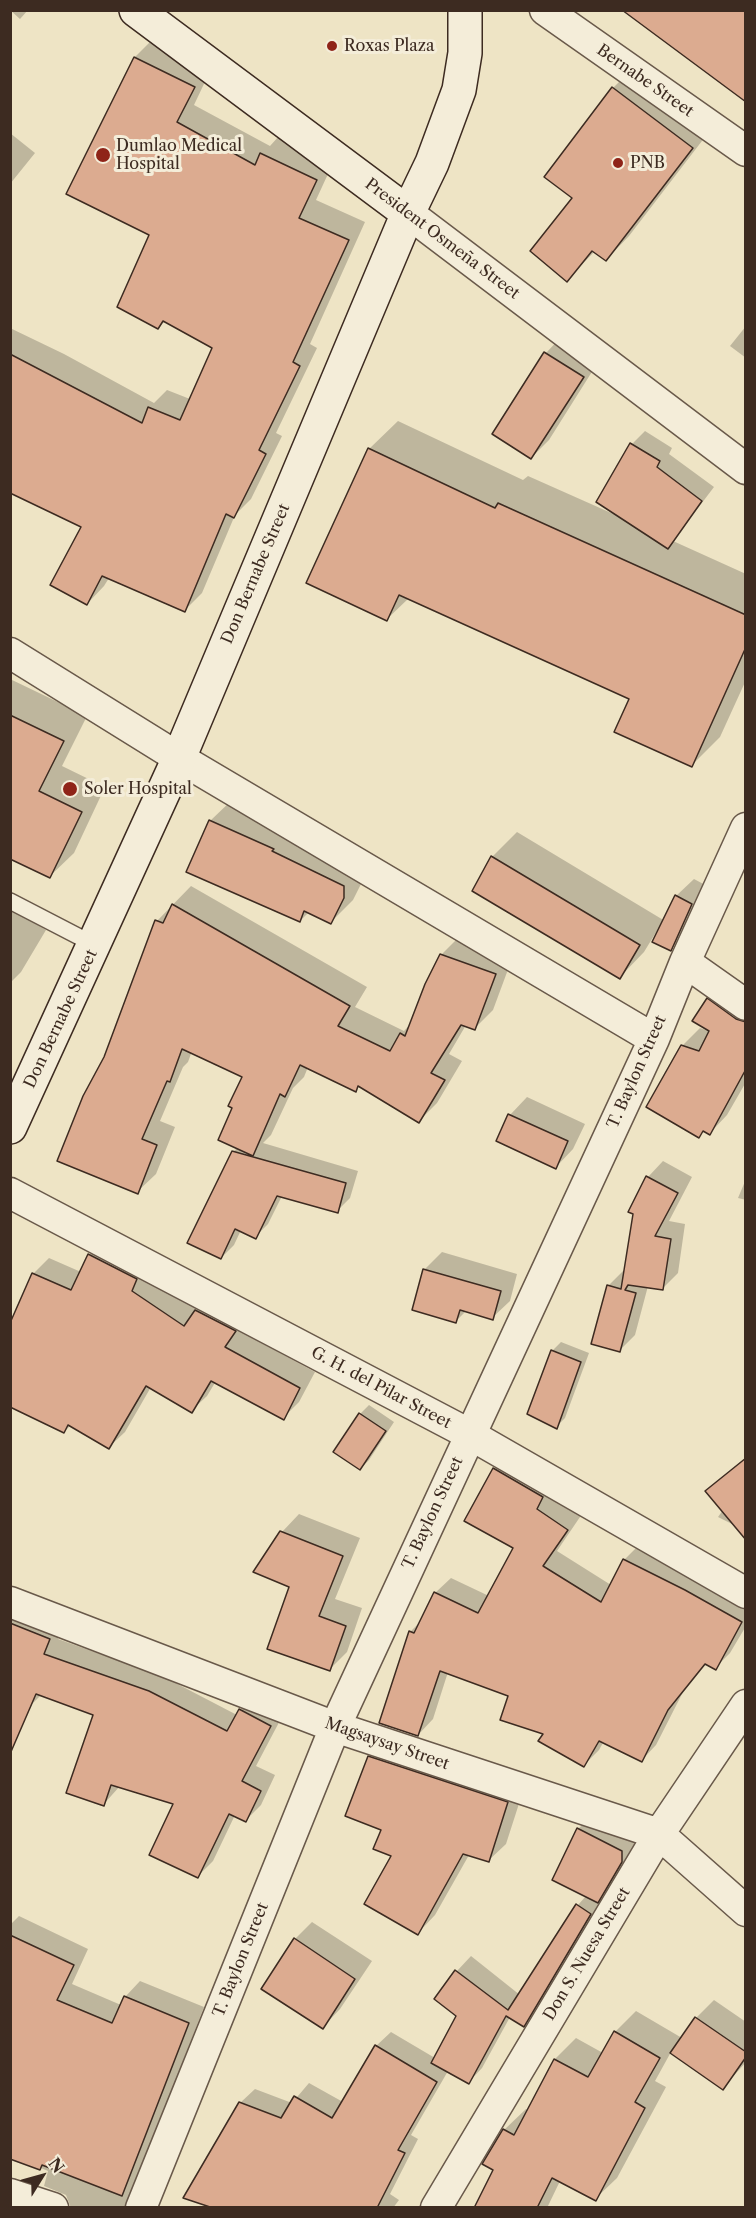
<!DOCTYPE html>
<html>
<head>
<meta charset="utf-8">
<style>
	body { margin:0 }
	#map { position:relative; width:756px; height:2218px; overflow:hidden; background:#eee4c5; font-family:"Libre Caslon Text",serif }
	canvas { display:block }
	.frame { position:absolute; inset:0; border:12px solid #3d2b21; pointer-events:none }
	.north { position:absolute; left:12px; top:2146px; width:60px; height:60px; -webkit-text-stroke:4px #f4edd9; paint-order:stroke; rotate:53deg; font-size:16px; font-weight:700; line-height:24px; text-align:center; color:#3d2b21 }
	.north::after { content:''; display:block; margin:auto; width:21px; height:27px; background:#3d2b21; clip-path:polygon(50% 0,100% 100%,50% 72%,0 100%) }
</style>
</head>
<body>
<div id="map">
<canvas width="756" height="2218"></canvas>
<div class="frame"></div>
<div class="north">N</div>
</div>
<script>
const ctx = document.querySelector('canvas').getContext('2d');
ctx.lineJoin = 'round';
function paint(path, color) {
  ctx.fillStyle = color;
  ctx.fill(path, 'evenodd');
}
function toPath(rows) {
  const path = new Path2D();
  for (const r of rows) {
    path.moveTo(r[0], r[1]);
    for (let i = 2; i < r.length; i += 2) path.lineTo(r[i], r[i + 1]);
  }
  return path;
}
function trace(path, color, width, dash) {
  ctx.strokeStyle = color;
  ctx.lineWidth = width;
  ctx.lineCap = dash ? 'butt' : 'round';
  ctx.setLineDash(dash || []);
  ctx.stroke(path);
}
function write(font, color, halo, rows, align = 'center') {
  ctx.font = font + ' "Libre Caslon Text",serif';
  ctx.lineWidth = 6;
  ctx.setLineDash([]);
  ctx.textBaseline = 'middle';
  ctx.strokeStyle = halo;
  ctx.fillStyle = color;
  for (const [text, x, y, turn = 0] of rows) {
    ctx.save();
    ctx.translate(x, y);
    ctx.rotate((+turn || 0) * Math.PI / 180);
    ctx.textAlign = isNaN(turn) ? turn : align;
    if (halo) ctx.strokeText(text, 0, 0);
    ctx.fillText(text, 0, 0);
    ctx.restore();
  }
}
paint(toPath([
	[10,10,28,10,20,19],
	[152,40,211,69,194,105,270,146,279,136,333,163,316,200,365,222,310,344,317,348,276,433,282,436,251,499,235,515,202,593,185,610,109,578,104,586,87,604,83,526,10,441,10,328,64,354,154,403,167,390,190,399,214,347,165,321,158,328,135,57],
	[636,65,715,124,629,236,606,260,595,251,567,280,574,198,546,177,613,88],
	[10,133,35,153,10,184],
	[746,326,746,358,730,346],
	[563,335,600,359,549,440,531,458,494,433,546,353],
	[398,421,523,480,528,476,618,516,619,515,598,501,632,444,645,431,672,448,669,454,714,487,673,541,746,574,746,680,720,737,692,765,631,698,409,598,386,620,369,449],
	[10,679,87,716,62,766,105,787,74,853,49,877,10,857],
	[233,799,370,866,353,900,331,922,309,912,300,921,210,821],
	[517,832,665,921,676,896,694,879,709,887,688,932,671,949,658,929,644,952,620,977,492,857],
	[191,886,367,987,355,1007,404,1031,412,1022,426,985,442,954,460,936,513,956,493,1010,475,1028,466,1025,449,1054,462,1061,437,1103,419,1121,360,1085,356,1090,308,1067,304,1077,293,1088,271,1135,263,1143,358,1171,350,1198,337,1211,282,1196,268,1224,255,1237,241,1230,234,1245,221,1258,233,1152,238,1147,234,1107,244,1076,192,1051,188,1062,183,1067,160,1121,175,1127,156,1174,137,1192,105,1057,157,921],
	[10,908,46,930,21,972,10,983],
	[725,982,746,995,746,1082,727,1115,710,1133,705,1130,699,1136,682,1046,700,1028,709,1031,708,999],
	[527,1097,585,1124,573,1149,556,1167,498,1140,510,1115],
	[663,1161,692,1177,669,1221,685,1224,678,1273,663,1288,648,1286,635,1335,620,1350,608,1286,623,1271,625,1272,634,1214,630,1211,648,1177],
	[746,1179,746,1200,738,1198],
	[105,1239,146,1275,198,1309,212,1295,250,1315,239,1331,315,1372,299,1402,283,1418,216,1381,207,1396,191,1411,151,1387,125,1432,109,1447,71,1425,64,1432,33,1274,49,1258,81,1272,90,1255],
	[442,1252,517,1274,510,1301,492,1318,466,1311,456,1321,424,1270],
	[561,1342,589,1353,565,1418,556,1427,552,1351],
	[369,1405,394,1422,369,1460,360,1469,360,1414],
	[509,1454,582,1514,557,1551,611,1585,624,1560,639,1545,746,1601,746,1626,730,1653,715,1668,707,1663,682,1694,656,1745,641,1761,604,1741,599,1750,584,1765,545,1733,510,1695,448,1672,433,1719,418,1735,410,1632,422,1620,435,1593,451,1578,489,1596,515,1547,466,1521,494,1469],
	[746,1457,746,1531,718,1517,723,1510,707,1491],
	[299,1514,360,1538,335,1599,362,1608,347,1652,330,1669,291,1586,255,1572,282,1532],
	[10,1603,64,1624,58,1639,164,1677,237,1715,255,1695,285,1711,256,1766,275,1775,261,1805,246,1820,235,1815,213,1861,198,1876,175,1803,120,1786,103,1805,95,1714,41,1695,30,1706,10,1698],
	[386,1740,525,1785,506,1844,488,1861,469,1855,435,1915,418,1933,383,1829,369,1757],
	[596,1812,643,1835,615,1884,601,1897,604,1899,537,2011,523,2026,510,2017,482,2068,468,2083,448,2071,411,2135,418,2139,390,2194,399,2200,393,2208,218,2208,240,2103,255,2089,292,2103,309,2083,343,2102,376,2046,391,2032,435,2058,458,2015,436,1998,457,1971,471,1956,520,1995,578,1905,586,1896,578,1829],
	[19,1916,88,1949,72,1984,121,2005,125,1997,140,1981,204,2007,126,2208,71,2208,66,2195,44,2186,48,2171,10,2155,10,1925],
	[312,1922,372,1961,340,2009,323,2027,295,1939],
	[714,2000,746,2022,746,2062,723,2088,671,2052,655,2081,666,2087,617,2178,595,2199,560,2181,547,2208,475,2208,495,2169,504,2130,526,2109,528,2110,555,2059,576,2038,603,2053,615,2032,636,2011,682,2038,696,2018]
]), '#0003');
const building = toPath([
	[622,10,746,10,746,102,622,10],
	[134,57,195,87,177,122,255,165,260,153,317,180,299,218,349,240,293,362,300,366,259,450,266,454,234,518,226,514,185,612,102,576,87,605,50,585,81,527,10,493,10,354,142,423,148,407,180,420,212,348,163,321,158,329,117,307,149,235,66,194,134,57],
	[612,87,693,148,606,261,592,251,567,282,530,251,572,198,544,177,612,87],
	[544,352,584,377,531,459,492,434,544,352],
	[630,443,660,461,657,467,702,501,668,549,596,502,630,443],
	[368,448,495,508,498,503,746,615,746,647,692,767,614,732,629,699,399,595,387,621,306,583,368,448],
	[10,715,64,741,39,791,82,812,50,878,10,859,10,715],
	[209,820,274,849,272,851,344,886,344,898,331,924,304,911,300,922,186,872,209,820],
	[491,856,640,945,620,979,472,891,491,856],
	[675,895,692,904,671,951,652,942,675,895],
	[172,904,350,1006,338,1026,390,1051,400,1033,405,1036,425,984,440,954,496,974,475,1030,461,1025,431,1073,445,1080,419,1123,358,1086,356,1092,300,1065,285,1097,280,1094,253,1156,218,1140,232,1108,228,1106,242,1077,182,1049,170,1082,167,1081,142,1139,157,1145,138,1194,57,1161,83,1096,104,1057,155,920,163,923,172,904],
	[707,998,736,1019,746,1022,746,1069,710,1135,703,1131,699,1138,646,1107,681,1045,699,1051,709,1031,692,1021,707,998],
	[508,1114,568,1141,556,1169,496,1141,508,1114],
	[232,1151,346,1183,338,1213,277,1196,256,1239,235,1229,221,1259,187,1243,232,1151],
	[646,1176,678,1193,655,1236,671,1239,663,1290,628,1285,625,1290,636,1293,620,1352,591,1344,607,1285,621,1289,633,1214,628,1212,646,1176],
	[88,1254,137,1279,132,1291,184,1326,195,1310,236,1331,225,1347,300,1388,284,1420,211,1381,192,1413,146,1386,109,1449,68,1425,64,1433,10,1407,10,1323,32,1273,71,1290,88,1254],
	[423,1269,501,1291,493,1320,460,1310,456,1323,412,1310,423,1269],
	[551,1350,581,1362,557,1429,527,1414,551,1350],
	[359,1413,386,1431,360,1470,333,1452,359,1413],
	[746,1458,746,1540,705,1491,746,1458],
	[493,1468,543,1497,537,1509,568,1530,543,1566,601,1602,623,1559,685,1590,742,1622,716,1670,705,1664,668,1710,642,1762,599,1741,584,1767,538,1741,543,1734,500,1720,508,1696,440,1671,418,1736,379,1723,409,1631,414,1633,434,1592,478,1613,513,1548,464,1521,493,1468],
	[280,1531,343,1556,319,1616,346,1626,330,1671,267,1649,289,1587,253,1572,280,1531],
	[10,1623,50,1639,44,1654,149,1691,227,1731,239,1709,271,1726,242,1781,261,1791,246,1822,229,1814,198,1878,149,1855,173,1804,111,1785,104,1806,66,1793,93,1715,36,1694,10,1754,10,1623],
	[368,1756,508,1802,489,1862,463,1854,418,1935,364,1904,391,1856,373,1849,381,1830,345,1816,368,1756],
	[577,1828,622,1851,622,1862,598,1903,552,1880,577,1828],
	[576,1904,591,1914,524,2027,506,2016,469,2084,431,2063,456,2016,434,1999,455,1970,508,2010,576,1904],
	[10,1935,74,1965,57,2000,112,2023,124,1996,189,2023,122,2196,42,2165,40,2170,10,2159,10,1935],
	[294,1938,355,1979,323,2029,261,1989,294,1938],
	[695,2017,746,2052,746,2057,723,2090,670,2053,695,2017],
	[614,2031,660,2058,635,2102,645,2108,596,2201,552,2178,537,2208,474,2208,493,2170,482,2164,503,2129,514,2135,554,2059,588,2077,614,2031],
	[375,2045,437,2082,398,2150,405,2153,377,2208,213,2208,183,2198,239,2102,281,2118,294,2096,332,2118,375,2045]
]);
paint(building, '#dcab90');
trace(building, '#3d2b21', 1.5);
const service = toPath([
	[10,901,95,945]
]);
const minor = toPath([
	[545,10,746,151],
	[408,213,746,469],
	[10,653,179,758,654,1039],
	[685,962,746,1005],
	[10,1193,469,1434,746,1593],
	[10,1602,335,1727,659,1834,746,1911],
	[10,2194,53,2208],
	[141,2208,335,1727,654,1039,685,962,746,828],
	[436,2208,659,1834,746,1705]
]);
const secondary = toPath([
	[136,10,408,213],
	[10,1127,179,758,408,213,432,163,459,90,465,53,465,10]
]);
trace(service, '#69594a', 18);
trace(minor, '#69594a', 33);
trace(secondary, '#3d2b21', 36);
trace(service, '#f4edd9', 15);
trace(minor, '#f4edd9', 30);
trace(secondary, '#f4edd9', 33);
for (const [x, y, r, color] of [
	[332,46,6,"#8f2418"],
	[103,155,8,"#8f2418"],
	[618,163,6,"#8f2418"],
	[70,789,8,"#8f2418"]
]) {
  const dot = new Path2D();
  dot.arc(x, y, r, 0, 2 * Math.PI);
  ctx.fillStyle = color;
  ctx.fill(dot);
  trace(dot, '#f4edd9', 2);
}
write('16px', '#3d2b21', '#f4edd9', [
	["Roxas Plaza",344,46],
	["Dumlao Medical",116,146],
	["Hospital",116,164],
	["PNB",630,163],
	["Soler Hospital",84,789]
], 'left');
write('16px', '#3d2b21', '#f4edd9', [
	["Bernabe Street",645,81,35],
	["President Osmeña Street",442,239,37],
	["Don Bernabe Street",256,574,-67],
	["Don Bernabe Street",61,1019,-65],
	["T. Baylon Street",637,1072,-66],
	["G. H. del Pilar Street",381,1388,28],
	["T. Baylon Street",433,1513,-65],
	["Magsaysay Street",387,1744,19],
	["Don S. Nuesa Street",587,1954,-59],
	["T. Baylon Street",241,1960,-68]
]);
</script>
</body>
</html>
